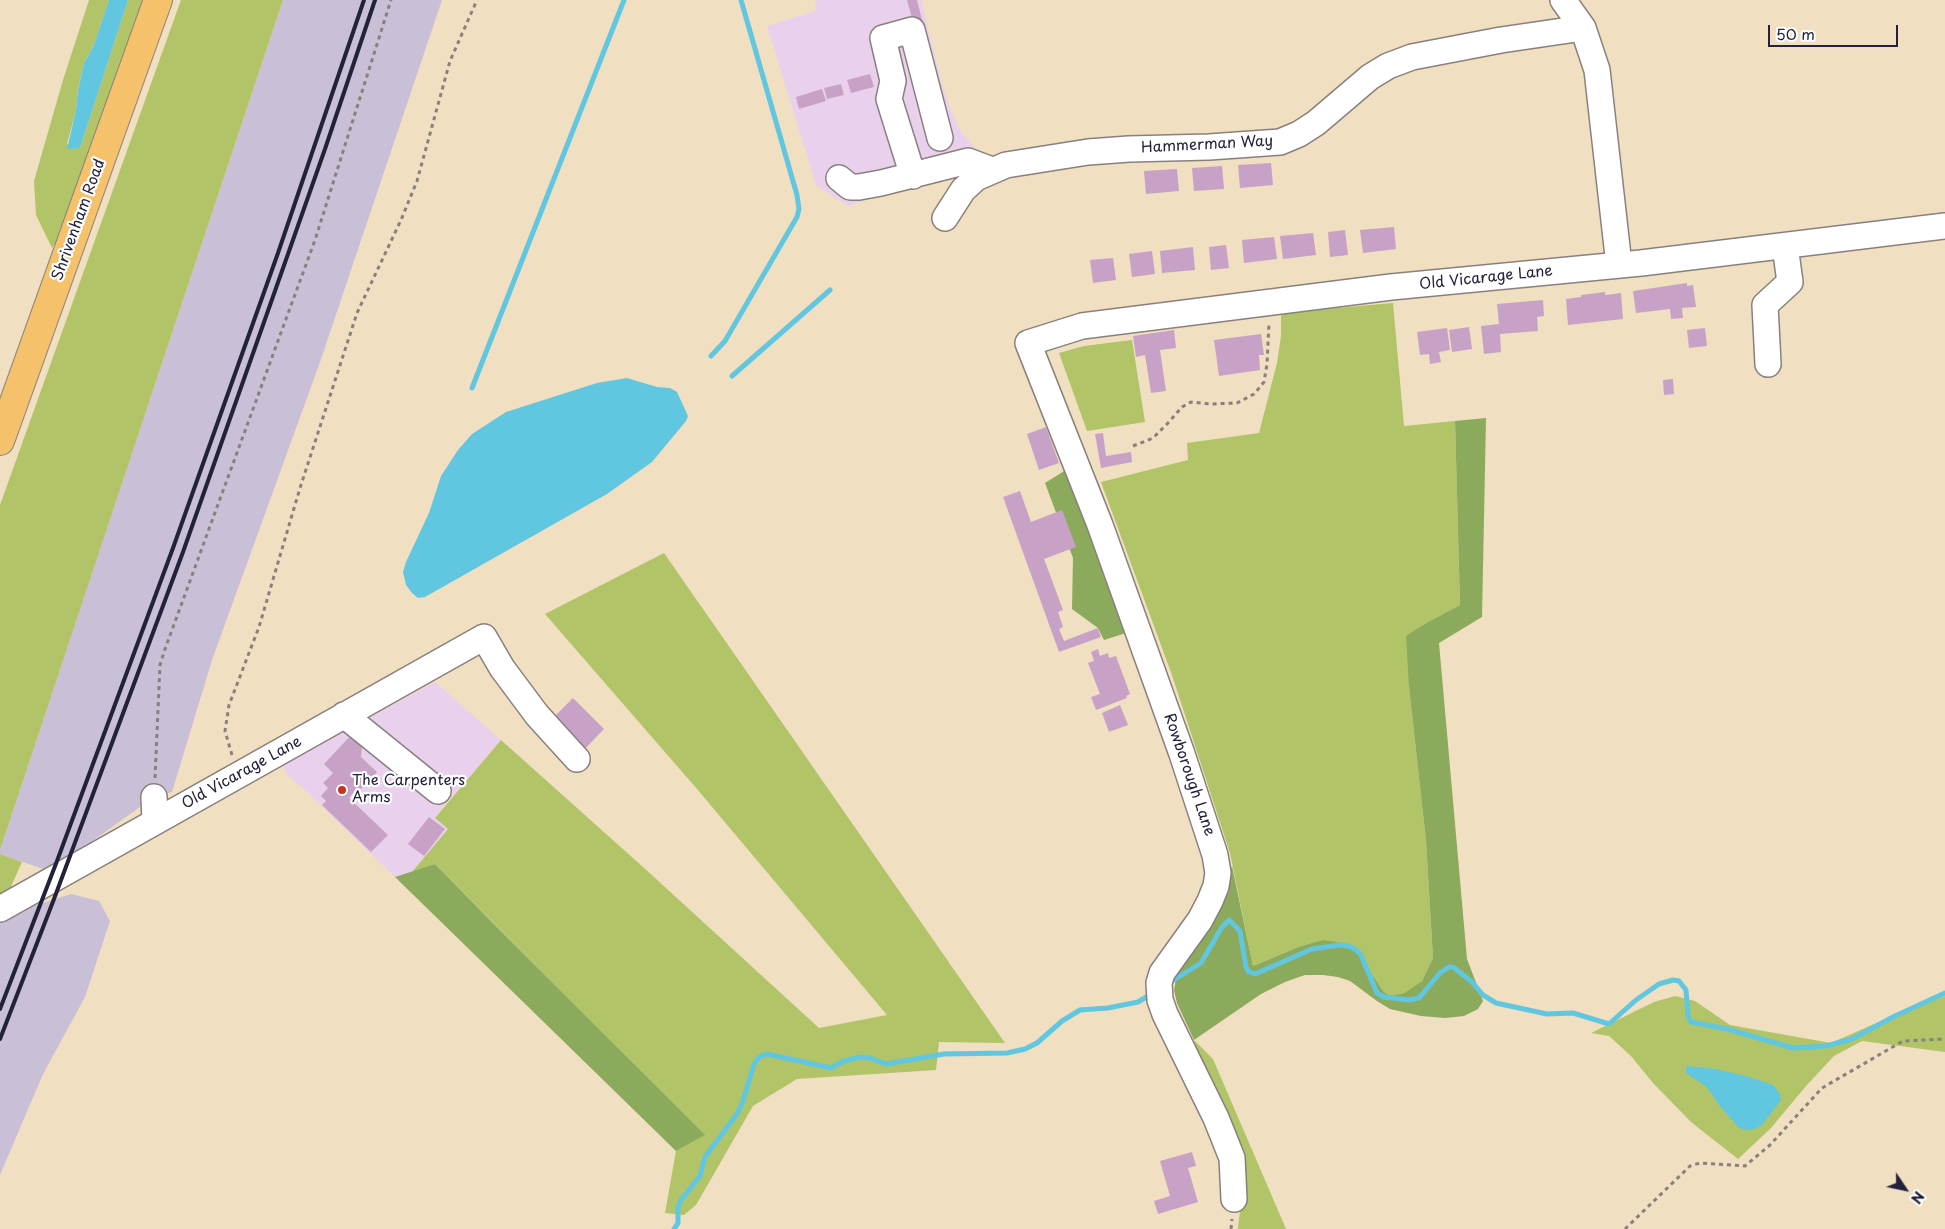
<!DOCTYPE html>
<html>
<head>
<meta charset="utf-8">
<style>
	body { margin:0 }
	#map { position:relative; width:1945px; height:1229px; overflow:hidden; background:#f0dfc0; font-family:"Playpen Sans",sans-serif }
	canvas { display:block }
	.north { position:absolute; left:1880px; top:1164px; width:50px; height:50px; -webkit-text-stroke:4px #fff; paint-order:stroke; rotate:124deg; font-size:14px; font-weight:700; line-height:20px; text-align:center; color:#22223b }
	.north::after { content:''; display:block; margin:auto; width:18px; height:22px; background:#22223b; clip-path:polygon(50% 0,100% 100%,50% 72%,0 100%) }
	.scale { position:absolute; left:1768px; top:25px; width:130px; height:22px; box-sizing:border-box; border:2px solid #22223b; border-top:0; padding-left:6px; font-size:15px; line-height:18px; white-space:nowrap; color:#22223b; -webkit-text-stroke:4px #fff; paint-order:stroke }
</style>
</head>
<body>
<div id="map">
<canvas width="1945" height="1229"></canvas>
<div class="north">N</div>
<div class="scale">50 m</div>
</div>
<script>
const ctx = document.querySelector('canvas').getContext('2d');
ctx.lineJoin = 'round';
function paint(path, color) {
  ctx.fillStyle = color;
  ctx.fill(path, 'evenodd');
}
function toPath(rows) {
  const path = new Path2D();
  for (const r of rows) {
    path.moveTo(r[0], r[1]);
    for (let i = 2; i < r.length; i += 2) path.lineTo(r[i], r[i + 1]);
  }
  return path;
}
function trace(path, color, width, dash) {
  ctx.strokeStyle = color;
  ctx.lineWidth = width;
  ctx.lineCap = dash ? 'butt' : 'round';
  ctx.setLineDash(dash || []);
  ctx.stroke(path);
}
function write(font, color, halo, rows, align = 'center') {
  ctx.font = font + ' "Playpen Sans",sans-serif';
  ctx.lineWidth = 4.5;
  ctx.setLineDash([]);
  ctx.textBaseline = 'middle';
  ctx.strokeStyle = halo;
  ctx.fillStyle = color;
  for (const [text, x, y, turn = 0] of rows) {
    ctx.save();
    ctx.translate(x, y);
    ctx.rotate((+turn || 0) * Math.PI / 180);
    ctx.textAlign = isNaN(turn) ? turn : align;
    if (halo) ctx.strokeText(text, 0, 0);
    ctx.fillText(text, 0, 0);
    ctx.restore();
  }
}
paint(toPath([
	[816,0,921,0,943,88,952,113,961,132,973,146,988,158,848,206,816,185,767,26,815,11],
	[435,682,501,740,435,817,448,829,412,872,395,877,305,790,288,776,282,764]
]), '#e9d1ed');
paint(toPath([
	[283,0,442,0,320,362,212,660,172,792,154,797,91,842,43,869,0,854,0,850],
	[71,894,99,901,110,921,85,997,43,1074,0,1175,0,923,30,907]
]), '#c9bfd7');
paint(toPath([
	[89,0,109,0,94,45,84,63,78,89,76,110,67,144,80,148,128,0,146,0,61,234,52,248,36,215,34,181,63,80],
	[181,0,283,0,0,850,0,505],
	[1393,303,1404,426,1455,421,1460,605,1428,622,1409,687,1426,841,1433,958,1422,981,1404,993,1390,996,1383,991,1359,954,1322,940,1301,946,1253,966,1230,853,1172,675,1101,482,1188,460,1187,443,1259,433,1277,363,1281,336,1281,313],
	[1132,340,1145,422,1087,431,1059,353,1084,346],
	[664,553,1005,1043,939,1042,936,1070,797,1079,753,1106,696,1205,684,1215,665,1213,676,1151,704,1135,435,864,412,872,448,829,435,818,501,740,643,867,819,1028,887,1015,697,789,545,614],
	[0,854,22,862,9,891,0,896],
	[1675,996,1695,1001,1730,1025,1831,1043,1908,1009,1945,996,1945,1052,1862,1041,1834,1056,1806,1086,1771,1128,1738,1159,1691,1122,1653,1083,1631,1056,1609,1036,1591,1033,1654,1002],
	[1194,1040,1213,1059,1286,1229,1238,1229,1242,1191,1201,1069]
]), '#b1c468');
paint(toPath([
	[1486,418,1482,617,1439,643,1467,959,1483,1001,1478,1009,1464,1016,1445,1018,1421,1016,1390,1009,1377,1001,1350,981,1338,977,1323,975,1305,975,1285,982,1261,994,1194,1040,1177,1003,1174,990,1176,979,1181,962,1222,897,1232,866,1253,966,1301,946,1322,940,1343,943,1359,954,1383,991,1390,996,1404,993,1422,981,1433,958,1426,841,1409,687,1406,636,1428,622,1460,605,1455,421],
	[1069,468,1126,633,1104,640,1098,628,1072,609,1073,558,1045,483],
	[435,864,492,922,705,1135,676,1151,395,877]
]), '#8caa5c');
paint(toPath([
	[109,0,128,0,80,148,67,149,76,110,78,90,84,63,94,45],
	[627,378,657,387,670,388,677,392,688,416,686,421,652,462,607,494,425,597,418,598,412,593,406,585,403,572,406,562,429,513,441,476,458,450,472,434,506,412,597,383],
	[1686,1066,1716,1069,1749,1077,1773,1085,1780,1094,1781,1100,1762,1125,1755,1129,1747,1130,1739,1128,1719,1105,1707,1087,1686,1073]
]), '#61c6df');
trace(toPath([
	[711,356,725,341,797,217,799,209,797,195,741,0],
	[732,376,830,290],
	[472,388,624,0],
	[1169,983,1201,963,1222,927,1229,920,1240,931,1246,967,1249,972,1255,974,1312,949,1339,945,1348,946,1355,949,1361,955,1377,993,1384,997,1409,1000,1419,998,1440,973,1449,967,1453,967,1472,982,1483,995,1496,1003,1547,1014,1573,1013,1609,1024,1636,1000,1659,984,1673,980,1679,981,1686,990,1688,1016,1691,1022,1727,1029,1793,1048,1826,1046,1852,1039,1895,1016,1945,993],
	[674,1229,678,1223,678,1207,681,1200,700,1176,705,1157,737,1114,743,1101,754,1064,759,1057,767,1054,831,1068,844,1061,860,1057,870,1058,886,1064,944,1054,1007,1053,1025,1049,1037,1043,1062,1021,1080,1010,1108,1008,1138,1002,1153,993]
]), '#61c6df', 5);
paint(toPath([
	[907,0,917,0,922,20,913,22],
	[870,74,874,87,851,93,847,80],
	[841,84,844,95,827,99,824,88],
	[822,89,826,101,799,109,796,97],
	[1271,163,1273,185,1240,188,1238,165],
	[1222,166,1224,189,1194,191,1192,168],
	[1177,169,1179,191,1146,194,1144,171],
	[1394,227,1396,249,1363,253,1360,230],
	[1345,230,1348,255,1330,257,1328,232],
	[1313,233,1316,255,1283,259,1280,236],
	[1274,237,1277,259,1244,263,1242,240],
	[1226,245,1229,268,1211,270,1209,247],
	[1193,247,1195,270,1162,273,1160,251],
	[1152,251,1155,274,1132,277,1129,254],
	[1113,258,1116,280,1093,283,1090,260],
	[1687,283,1687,286,1693,285,1696,307,1682,308,1683,318,1671,319,1670,309,1636,313,1633,291],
	[1605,292,1605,295,1621,293,1623,319,1568,325,1566,299,1581,297,1581,295],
	[1543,300,1544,316,1537,317,1538,331,1500,334,1501,352,1484,354,1481,326,1499,324,1497,304],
	[1469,327,1472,349,1452,352,1449,330],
	[1447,328,1450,350,1439,352,1441,362,1430,364,1429,354,1420,355,1417,332],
	[1705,328,1707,346,1689,348,1687,330],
	[1174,330,1176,348,1160,350,1166,391,1151,393,1145,355,1136,357,1133,336],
	[1261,334,1264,355,1259,355,1260,370,1219,376,1214,340],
	[1673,379,1674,394,1664,395,1663,380],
	[1046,427,1059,463,1039,470,1027,434],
	[1103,433,1106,456,1131,452,1132,462,1101,468,1095,434],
	[1020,491,1031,522,1062,510,1076,547,1044,559,1063,610,1058,612,1063,627,1059,629,1064,641,1098,628,1101,637,1059,652,1003,497],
	[1098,649,1100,656,1108,653,1109,658,1116,656,1130,694,1126,696,1127,698,1096,710,1091,697,1100,694,1088,663,1094,661,1091,652],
	[573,698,604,729,582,752,550,721],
	[1120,705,1128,725,1109,732,1102,713],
	[353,733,363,741,360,745,362,747,361,757,377,772,355,795,353,793,349,798,388,835,371,852,322,805,326,801,321,796,328,788,323,783,333,773,324,764],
	[429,817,445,829,424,856,408,844],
	[1192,1152,1196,1166,1188,1168,1198,1202,1158,1214,1154,1201,1170,1196,1160,1161]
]), '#c8a2c6');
const minor = toPath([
	[1563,0,1583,28,1597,70,1619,265],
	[913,176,889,99,893,81,883,38,912,30,940,138],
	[839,178,850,187,859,187,881,183,968,161,992,170],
	[945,218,963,190,976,178,1006,165,1088,152,1129,149,1209,147,1280,142,1299,134,1316,123,1370,77,1388,66,1412,57,1501,40,1583,28],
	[1768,364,1765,305,1790,282,1785,246],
	[344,715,438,791],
	[154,797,155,822],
	[0,909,484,637,502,668,537,715,577,759],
	[1234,1199,1232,1158,1216,1118,1165,1014,1160,1000,1159,983,1162,973,1200,920,1210,901,1216,886,1218,873,1215,855,1182,754,1100,525,1028,343,1082,326,1391,287,1641,263,1945,226]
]);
const highway = toPath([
	[0,441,158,0]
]);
trace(minor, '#89807e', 28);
trace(highway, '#89807e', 30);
trace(toPath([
	[1133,446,1153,438,1169,422,1182,407,1191,402,1210,404,1237,403,1254,394,1264,382,1267,364,1269,323],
	[232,755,225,731,229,705,259,627,300,488,357,313,401,220,417,181,450,61,477,0],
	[155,778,160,665,165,649,315,240,391,0],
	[1231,1229,1232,1219],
	[1625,1229,1690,1166,1700,1163,1745,1166,1770,1145,1822,1088,1903,1041,1945,1039]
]), '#89807e', 3, [4, 4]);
trace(minor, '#fff', 25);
trace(highway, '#f5c16b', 28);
trace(toPath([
	[0,1009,57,861,173,548,278,253,364,0],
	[0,1039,54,899,183,552,325,149,375,0]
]), '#22223b', 4);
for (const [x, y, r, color] of [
	[342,790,5,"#c8321e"]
]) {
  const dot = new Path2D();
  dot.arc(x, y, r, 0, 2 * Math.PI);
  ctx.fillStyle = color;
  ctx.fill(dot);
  trace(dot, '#fff', 2);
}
write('15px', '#22223b', '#fff', [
	["Hammerman Way",1207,145,-3],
	["Shrivenham Road",79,220,-70],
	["Old Vicarage Lane",1486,278,-6],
	["Old Vicarage Lane",242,773,-29],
	["Rowborough Lane",1189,775,71]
]);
write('15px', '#22223b', '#fff', [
	["The Carpenters",352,781],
	["Arms",352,798]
], 'left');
</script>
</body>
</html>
